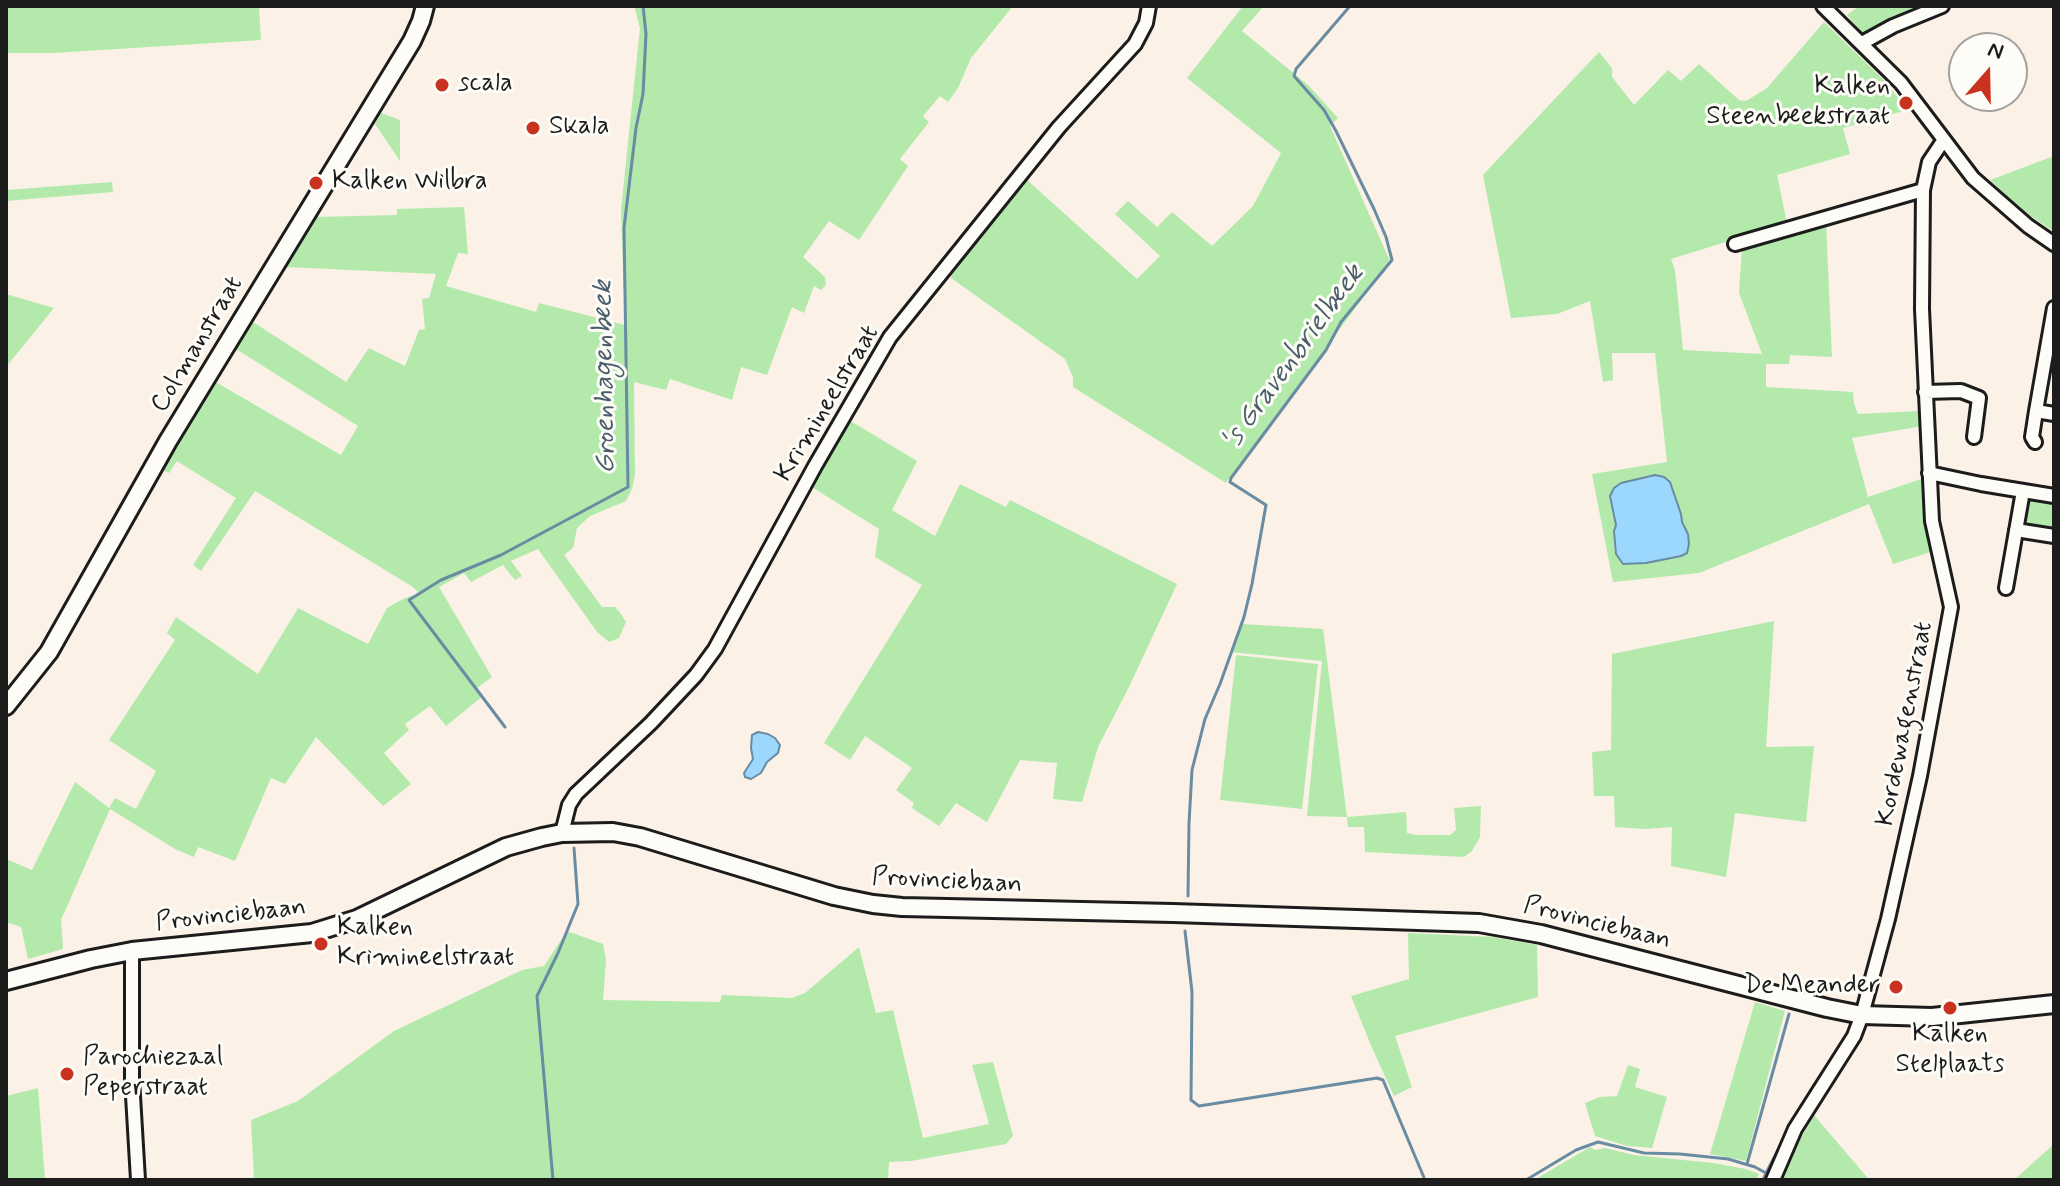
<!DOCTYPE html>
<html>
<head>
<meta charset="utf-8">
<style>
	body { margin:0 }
	#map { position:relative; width:2060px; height:1186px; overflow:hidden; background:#fbf1e6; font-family:Mynerve,sans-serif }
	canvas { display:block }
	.frame { position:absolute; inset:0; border:8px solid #1c1c1c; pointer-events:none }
	.north { position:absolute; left:1948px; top:32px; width:80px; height:80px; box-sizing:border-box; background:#fdfcf7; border:2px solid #a3a29f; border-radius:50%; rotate:20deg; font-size:22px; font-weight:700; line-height:32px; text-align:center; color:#1c1c1c }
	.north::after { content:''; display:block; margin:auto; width:28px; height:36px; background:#c8321e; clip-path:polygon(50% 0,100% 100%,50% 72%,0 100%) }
</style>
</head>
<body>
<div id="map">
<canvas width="2060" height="1186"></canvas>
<div class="frame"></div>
<div class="north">N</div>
</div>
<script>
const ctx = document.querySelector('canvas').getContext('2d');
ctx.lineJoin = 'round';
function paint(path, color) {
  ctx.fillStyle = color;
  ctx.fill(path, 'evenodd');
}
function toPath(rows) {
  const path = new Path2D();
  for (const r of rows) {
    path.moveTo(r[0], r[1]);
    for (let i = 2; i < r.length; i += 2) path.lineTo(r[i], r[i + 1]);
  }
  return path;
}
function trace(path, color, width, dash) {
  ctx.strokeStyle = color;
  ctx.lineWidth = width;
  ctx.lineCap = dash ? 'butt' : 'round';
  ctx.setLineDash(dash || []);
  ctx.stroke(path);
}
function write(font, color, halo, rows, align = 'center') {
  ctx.font = font + ' Mynerve,sans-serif';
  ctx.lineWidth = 6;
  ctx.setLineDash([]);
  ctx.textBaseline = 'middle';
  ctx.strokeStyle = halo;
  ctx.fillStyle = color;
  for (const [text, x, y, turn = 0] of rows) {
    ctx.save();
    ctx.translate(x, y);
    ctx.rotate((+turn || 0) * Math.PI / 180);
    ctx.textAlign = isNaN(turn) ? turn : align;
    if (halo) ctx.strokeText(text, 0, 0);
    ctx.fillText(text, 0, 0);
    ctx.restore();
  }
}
paint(toPath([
	[6,6,259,6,261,40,53,53,6,53],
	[634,6,1013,6,971,58,958,88,948,102,940,96,923,116,929,122,900,159,908,166,859,240,829,221,803,257,825,277,826,285,821,290,814,286,804,313,792,307,767,375,741,367,732,400,670,379,666,390,634,382,635,474,632,489,626,501,590,516,577,528,573,548,564,555,602,607,615,607,621,614,626,622,619,638,609,642,597,632,538,549,511,561,522,576,515,580,503,565,471,582,464,573,439,587,492,677,477,688,483,696,446,726,430,706,405,724,409,730,384,753,411,784,383,806,316,737,285,784,271,778,235,861,198,847,194,857,175,849,110,809,61,920,63,949,28,959,21,927,6,922,6,859,32,870,75,782,109,808,115,798,136,809,156,771,109,740,175,640,167,633,176,617,258,674,298,608,368,644,387,608,403,599,419,593,413,587,255,491,201,571,193,565,236,498,177,461,169,473,161,469,214,381,341,455,358,426,236,349,253,322,346,382,369,348,405,366,419,330,425,329,422,299,429,298,436,274,286,267,315,217,397,215,397,209,464,207,468,254,458,253,446,286,536,312,539,303,625,325,621,210,640,28],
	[1243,6,1264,6,1242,31,1308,85,1338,118,1330,126,1390,261,1226,483,1073,387,1073,377,1065,359,951,278,952,271,1025,178,1137,279,1160,256,1115,214,1128,201,1157,227,1172,212,1212,246,1253,206,1281,153,1187,78],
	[1859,6,1929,6,1864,35,1847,15],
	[1824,22,1885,81,1907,110,1843,128,1850,154,1777,175,1787,223,1671,259,1675,270,1683,350,1762,354,1739,293,1742,247,1826,223,1832,357,1790,355,1789,364,1766,364,1766,387,1853,392,1854,404,1858,414,1921,411,1923,426,1852,438,1868,497,1924,478,1934,551,1893,564,1869,504,1699,573,1613,582,1592,474,1667,462,1655,353,1612,353,1613,380,1603,382,1590,301,1557,314,1511,318,1483,175,1599,52,1612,68,1612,77,1634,105,1668,70,1681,81,1699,64,1739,100,1746,101,1767,88],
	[381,113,400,120,400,161,375,124],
	[2054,156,2054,232,2021,209,1990,180],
	[112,182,113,192,6,201,6,190],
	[6,294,54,308,6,367],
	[849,420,917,461,892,510,935,536,960,484,1006,507,1010,500,1177,584,1129,687,1098,747,1082,802,1053,799,1057,763,1020,760,987,822,956,803,939,826,912,808,914,803,896,790,912,768,865,736,850,760,824,743,922,585,875,557,879,529,810,486],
	[2027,497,2054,499,2054,531,2022,524],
	[1774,621,1766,747,1814,746,1806,822,1735,813,1726,877,1671,866,1672,827,1645,829,1615,827,1614,796,1594,796,1592,752,1611,750,1612,654],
	[1242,624,1323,629,1347,817,1406,812,1407,833,1416,835,1450,835,1456,830,1454,808,1481,806,1480,837,1472,851,1464,857,1365,852,1364,827,1348,827,1347,817,1307,816,1322,661,1230,652],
	[1236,655,1318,664,1302,809,1220,800],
	[567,931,603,944,606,960,603,1000,720,1002,722,995,792,998,805,993,859,947,876,1013,893,1010,923,1138,989,1124,972,1065,993,1062,1013,1136,1006,1144,911,1161,889,1162,888,1180,254,1180,251,1120,298,1101,394,1031,522,970,544,966],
	[1408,933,1493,937,1537,945,1538,997,1395,1036,1412,1087,1394,1096,1372,1048,1351,996,1409,979],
	[1755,1002,1785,1011,1746,1161,1710,1154],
	[1628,1065,1640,1069,1635,1087,1667,1097,1652,1148,1627,1146,1595,1136,1585,1103,1600,1097,1617,1096],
	[38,1088,45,1180,6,1180,6,1096],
	[1814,1115,1866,1176,1869,1180,1783,1180,1799,1142],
	[2054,1144,2054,1180,2014,1180],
	[1590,1147,1595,1150,1605,1148,1634,1155,1713,1163,1746,1169,1759,1174,1756,1180,1540,1180,1539,1177]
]), '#b3eaac');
const water = toPath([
	[1655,475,1664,477,1670,482,1681,514,1682,522,1688,534,1689,544,1687,553,1681,556,1646,563,1623,564,1616,554,1614,531,1616,525,1610,496,1614,488,1621,483,1655,475],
	[758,732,768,734,775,738,780,745,778,753,767,762,761,773,751,779,745,777,744,773,753,759,751,748,752,735,758,732]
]);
paint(water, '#9cd7fd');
trace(water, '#698ca3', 2);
trace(toPath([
	[505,727,409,600,441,580,501,555,628,487,624,228,636,128,643,94,646,34,643,6],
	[1188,896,1189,823,1192,770,1205,719,1220,684,1244,617,1252,584,1266,505,1230,482,1231,478,1326,350,1341,322,1392,260,1386,237,1374,209,1336,131,1324,110,1294,76,1296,69,1350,6],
	[1185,931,1192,992,1191,1100,1199,1106,1377,1078,1383,1080,1425,1180],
	[1793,1121,1814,1085,1834,1057],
	[1794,1147,1811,1115],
	[1747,1164,1789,1014],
	[1766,1173,1786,1135],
	[553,1180,537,996,558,953,578,904,574,848],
	[1526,1180,1576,1150,1598,1142,1644,1153,1680,1154,1728,1159,1755,1167,1766,1173,1763,1180]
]), '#698ca3', 3);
const street = toPath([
	[1823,6,1901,83,1973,178,2028,226,2054,244],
	[1862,43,1893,26,1942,6],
	[1735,244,1923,190],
	[2054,308,2036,411,2054,414],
	[1925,392,1961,391,1979,398,1974,437],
	[2035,442,2032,437,2036,411],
	[1929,473,1981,484,2054,496],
	[2016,530,2054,536],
	[2006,588,2023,491],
	[562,833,569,805,576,794,651,723,696,675,715,649,815,466,890,337,1059,127,1135,44,1146,23,1149,6],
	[132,951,132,1079,138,1180],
	[1773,1180,1795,1129,1854,1036,1862,1015,1888,919,1920,776,1951,607,1932,521,1922,309,1923,190,1929,162,1943,141]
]);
const secondary = toPath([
	[6,706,49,652,168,441,412,41,421,21,425,6],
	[6,981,91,959,132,951,312,933,357,919,506,847,542,837,562,833,613,832,640,837,834,896,873,904,902,907,1173,913,1479,923,1541,934,1827,1008,1862,1015,1932,1017,2054,1004]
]);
trace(street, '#1c1c1c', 18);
trace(secondary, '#1c1c1c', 22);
trace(street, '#fdfcf7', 12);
trace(secondary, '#fdfcf7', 16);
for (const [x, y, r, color] of [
	[442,85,8,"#c8321e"],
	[1906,103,8,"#c8321e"],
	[533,128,8,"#c8321e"],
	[316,183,8,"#c8321e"],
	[321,944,8,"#c8321e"],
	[1896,987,8,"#c8321e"],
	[1950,1008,8,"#c8321e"],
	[67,1074,8,"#c8321e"]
]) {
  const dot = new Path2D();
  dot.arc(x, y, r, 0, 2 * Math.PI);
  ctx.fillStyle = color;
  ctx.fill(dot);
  trace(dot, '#fdfcf7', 3);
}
write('26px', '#1c1c1c', '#fdfcf7', [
	["scala",458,85],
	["Kalken",1890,88,"right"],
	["Steenbeekstraat",1890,118,"right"],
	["Skala",549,128],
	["Kalken Wilbra",332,183],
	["Kalken",337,929],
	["Krimineelstraat",337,959],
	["De Meander",1880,987,"right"],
	["Kalken",1950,1036,"center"],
	["Stelplaats",1950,1066,"center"],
	["Parochiezaal",83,1059],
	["Peperstraat",83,1089]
], 'left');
write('26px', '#1c1c1c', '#fdfcf7', [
	["Colmanstraat",198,345,-59],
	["Krimineelstraat",828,404,-59],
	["Kordewagenstraat",1906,724,-79],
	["Provinciebaan",947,882,3],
	["Provinciebaan",231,916,-6],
	["Provinciebaan",1597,924,14]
]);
write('italic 28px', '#495d6b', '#fdfcf7', [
	["'s Gravenbrielbeek",1294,358,-54],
	["Groenhagenbeek",606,377,-91]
]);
</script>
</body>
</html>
